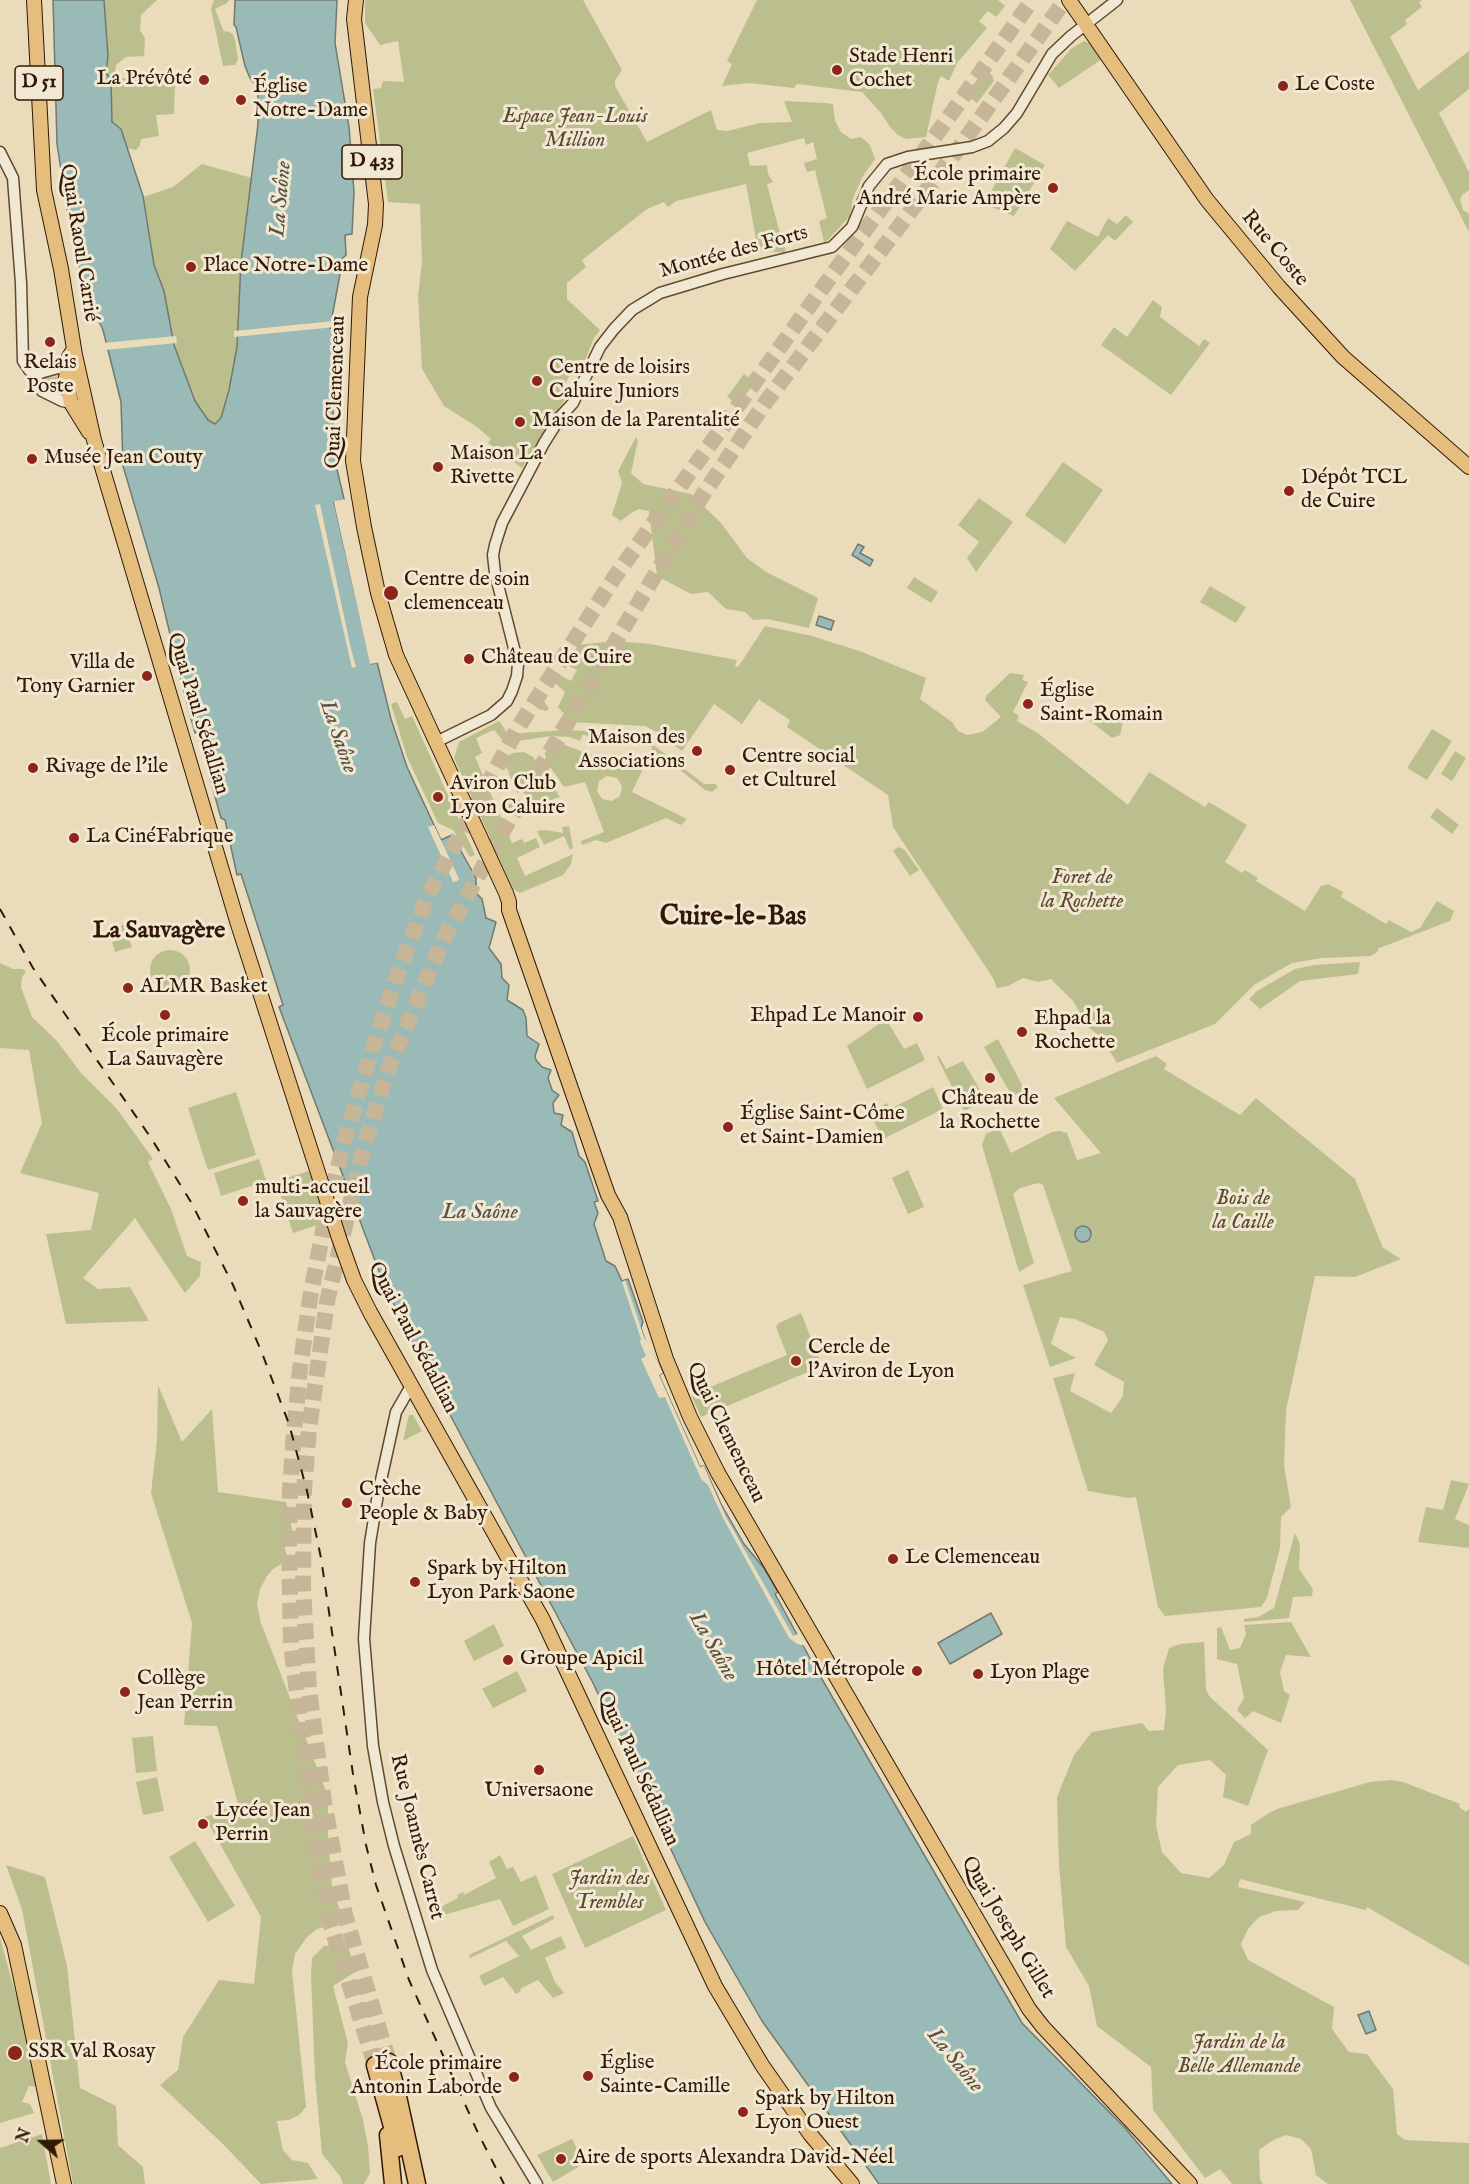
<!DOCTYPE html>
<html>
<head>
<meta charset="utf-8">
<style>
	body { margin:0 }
	#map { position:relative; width:1469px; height:2184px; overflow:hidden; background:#eadcbb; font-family:"IM FELL English",serif }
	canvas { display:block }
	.north { position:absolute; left:12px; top:2112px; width:60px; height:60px; -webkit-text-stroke:4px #f1e8d3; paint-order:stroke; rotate:290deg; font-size:16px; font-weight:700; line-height:24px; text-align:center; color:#341705 }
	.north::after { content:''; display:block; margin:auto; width:21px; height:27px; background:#341705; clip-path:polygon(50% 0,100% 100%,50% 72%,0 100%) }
</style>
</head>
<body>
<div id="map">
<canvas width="1469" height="2184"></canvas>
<div class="north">N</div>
</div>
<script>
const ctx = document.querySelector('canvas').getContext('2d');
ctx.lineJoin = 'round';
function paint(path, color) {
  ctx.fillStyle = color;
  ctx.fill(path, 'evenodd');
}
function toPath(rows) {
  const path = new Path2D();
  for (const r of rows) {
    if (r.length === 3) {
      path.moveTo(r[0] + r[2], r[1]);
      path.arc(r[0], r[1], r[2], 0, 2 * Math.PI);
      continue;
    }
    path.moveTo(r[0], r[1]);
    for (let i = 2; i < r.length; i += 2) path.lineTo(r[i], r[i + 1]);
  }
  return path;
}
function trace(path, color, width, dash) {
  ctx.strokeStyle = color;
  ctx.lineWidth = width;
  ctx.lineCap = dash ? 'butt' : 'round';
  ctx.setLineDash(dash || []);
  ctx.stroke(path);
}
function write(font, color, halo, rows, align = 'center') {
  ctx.font = font + ' "IM FELL English",serif';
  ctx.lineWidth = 6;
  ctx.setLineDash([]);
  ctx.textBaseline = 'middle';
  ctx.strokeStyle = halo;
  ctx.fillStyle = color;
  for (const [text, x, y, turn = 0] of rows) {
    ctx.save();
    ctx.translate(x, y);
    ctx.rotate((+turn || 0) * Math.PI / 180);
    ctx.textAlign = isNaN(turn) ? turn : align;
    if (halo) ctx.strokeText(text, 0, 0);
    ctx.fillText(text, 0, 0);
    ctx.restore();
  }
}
paint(toPath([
	[104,0,157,0,141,15,140,30,145,38,144,56,126,57,116,65,115,73,118,78,175,80,174,114,156,115,159,136,141,139,140,145,136,150,127,148,121,129,112,123,111,79,106,73,108,56],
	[214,0,229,0,227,3,215,9,224,32,227,31,233,34,235,40,238,59,235,65,223,66,211,9],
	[365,0,583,0,622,70,615,80,615,86,647,142,711,110,717,130,727,131,760,123,792,122,784,101,826,103,833,104,835,121,841,132,851,139,861,137,870,145,875,159,863,176,853,198,850,216,827,241,824,242,819,221,827,218,815,170,807,172,804,163,817,159,813,142,806,145,804,138,747,153,750,166,767,165,768,174,773,182,767,184,780,234,785,233,789,241,784,243,786,253,758,250,746,184,676,201,668,207,664,202,647,209,582,260,586,267,567,283,567,299,600,330,594,338,585,360,577,361,563,388,566,398,522,468,488,443,491,439,477,427,444,406,422,369,418,296,422,262,420,204,388,202,373,89,381,88,383,81,404,82,398,41,380,45,365,23],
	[757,0,998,0,1005,6,996,17,988,11,979,21,987,28,957,63,949,81,941,76,938,82,926,137,906,139,898,135,890,127,881,113,862,92,797,84,794,88,749,83,722,86,732,64,727,61],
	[1350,0,1422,0,1419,3,1422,7,1405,20,1407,24,1390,37,1418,90,1469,51,1469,89,1439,113,1469,172,1469,190,1462,195,1460,200,1463,210,1469,214,1469,232],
	[1084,41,1091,44,1102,59,1059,88,1048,75,1071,49],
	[987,72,992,75,994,81,977,103,965,94,981,75],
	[1015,148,1045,165,1014,216,984,204],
	[202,164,252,178,241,262,237,347,233,372,221,418,215,424,208,420,195,401,174,345,164,291,154,265,143,197,173,187],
	[1126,215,1133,222,1126,229,1115,241,1108,235,1075,271,1050,249,1067,221,1098,237,1108,218,1117,224],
	[1153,300,1162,307,1160,317,1199,346,1204,339,1210,343,1171,395,1101,345,1114,327,1127,337],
	[744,374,755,382,738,405,727,397],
	[60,376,63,394,44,384,43,381,44,378],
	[636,437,638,440,631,473,643,484,691,494,721,523,747,558,766,572,818,598,809,628,768,619,753,620,745,612,726,609,708,592,691,594,657,576,649,511,639,509,631,513,621,521,612,515,622,483,618,471],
	[1063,462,1103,490,1065,544,1025,515],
	[979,498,1013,522,976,572,967,558,979,542,958,525],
	[914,577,938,592,931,603,907,588],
	[1210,586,1246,607,1236,623,1200,602],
	[765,626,812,636,862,652,926,678,920,699,952,722,958,731,967,735,982,732,1001,717,985,700,986,696,1010,673,1024,675,1022,680,1028,682,1013,712,1019,716,1017,721,1039,734,1128,805,1149,772,1205,807,1209,802,1247,825,1225,862,1242,873,1245,870,1258,878,1256,881,1305,911,1321,886,1328,884,1343,892,1341,897,1386,924,1389,920,1411,932,1420,928,1437,901,1454,911,1450,921,1377,949,1379,950,1376,953,1370,956,1322,958,1292,963,1254,985,1215,1024,1117,1063,1101,1037,1088,1027,1074,1002,1051,979,1038,982,1023,978,1008,986,997,988,993,978,893,827,888,795,787,727,790,720,761,701,759,699,742,724,714,704,682,751,657,732,645,726,571,722,558,707,565,692,550,679,554,672,571,681,577,670,563,663,566,659,570,661,578,645,615,641,650,644,737,660,735,666,738,667],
	[536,693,539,694,549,709,546,711,538,709,531,697],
	[397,702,405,719,412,716,475,855,470,857,453,830,438,823,407,757,391,704],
	[1098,706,1124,718,1120,735,1112,738,1090,721],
	[499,721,508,734,564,730,609,732,640,737,651,743,704,784,715,784,718,787,712,792,705,790,679,769,661,759,656,764,649,758,652,747,608,737,606,745,583,734,580,741,569,737,551,736,505,743,494,730,476,738,482,753,475,757,512,843,522,839,524,843,536,838,540,847,517,858,525,876,573,854,571,864,563,875,520,893,513,889,454,758,459,742],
	[1432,729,1452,741,1427,780,1407,768],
	[560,743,604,760,643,769,632,792,687,819,681,825,666,818,606,843,596,840,582,845,581,841,604,832,585,782,564,787,546,761,545,753,548,747],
	[607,776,617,778,622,786,620,796,612,801,602,799,597,791,599,781],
	[1455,751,1466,758,1452,781,1441,774],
	[524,752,533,757,560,797,532,806,524,790,517,793,504,761,512,753],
	[1437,808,1459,825,1452,834,1430,817],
	[569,826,573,848,570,850,564,836,544,845,537,831,545,830,563,833,562,827],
	[898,847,904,849,919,870,910,876,893,851],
	[125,924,128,934,111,940,108,930],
	[128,937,132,947,115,952,112,942],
	[170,970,20],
	[1360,962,1358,974,1300,981,1260,1009,1249,999,1257,991,1295,969,1314,965],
	[0,963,13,969,23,969,26,972,22,977,21,987,32,1017,57,1041,81,1073,117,1109,153,1159,148,1162,171,1209,187,1256,201,1262,200,1276,185,1293,135,1218,83,1278,98,1289,130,1287,149,1321,66,1324,46,1234,91,1230,99,1193,20,1173,42,1123,29,1050,0,1048],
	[886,1019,904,1049,917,1043,925,1060,867,1089,847,1046],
	[998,1039,1025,1091,1012,1096,984,1047],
	[939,1056,946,1069,963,1061,986,1100,964,1111,937,1057],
	[1156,1056,1167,1064,1164,1069,1240,1115,1256,1098,1355,1179,1383,1248,1401,1259,1355,1277,1315,1276,1286,1410,1284,1466,1291,1507,1281,1517,1280,1548,1267,1598,1261,1607,1165,1616,1158,1607,1136,1497,1128,1498,1088,1491,1053,1378,1075,1373,1070,1391,1111,1413,1123,1396,1124,1382,1094,1365,1108,1340,1104,1332,1075,1319,1060,1317,1051,1344,1076,1358,1050,1367,1023,1285,1072,1271,1043,1185,1038,1183,1020,1188,1013,1194,1034,1263,1019,1272,982,1145,986,1134,999,1128,1011,1153,1052,1132,1060,1131,1067,1133,1077,1160,1101,1153,1054,1098],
	[933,1087,943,1109,883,1139,869,1112,887,1103,890,1109],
	[236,1092,256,1155,208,1170,188,1108],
	[259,1159,266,1181,221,1196,214,1173],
	[908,1170,924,1207,908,1214,892,1178],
	[309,1171,326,1222,293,1233,276,1181],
	[801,1313,822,1366,701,1417,691,1395,787,1355,776,1327,779,1323],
	[158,1385,182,1442,212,1409,218,1492,286,1502,295,1542,284,1545,288,1560,273,1569,267,1576,260,1589,257,1605,261,1623,328,1796,328,1834,332,1888,344,1921,317,1929,307,1937,295,1954,292,1971,306,2107,299,2115,289,2120,277,2121,283,2150,292,2160,308,2163,318,2179,261,2184,223,2144,160,2085,178,2070,183,2037,219,1980,254,1984,261,1917,205,1817,238,1804,217,1726,184,1725,192,1623,151,1493,157,1440],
	[409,1415,413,1415,422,1431,403,1441],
	[1451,1480,1469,1484,1455,1519,1469,1525,1469,1548,1418,1542,1426,1507,1443,1510],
	[1295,1533,1300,1544,1299,1569,1313,1589,1312,1596,1293,1597,1289,1618,1244,1622,1244,1619,1258,1617,1274,1608],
	[1291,1622,1311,1657,1286,1655,1280,1672,1284,1691,1290,1695,1281,1723,1253,1711,1245,1718,1237,1710,1244,1698,1237,1664,1217,1659,1217,1628,1221,1627,1230,1650,1240,1648,1246,1634,1244,1625],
	[494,1624,504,1646,474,1661,464,1641],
	[1204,1642,1206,1689,1209,1696,1268,1750,1248,1806,1223,1797,1226,1775,1210,1760,1178,1765,1158,1787,1156,1825,1162,1852,1181,1873,1209,1878,1224,1865,1234,1842,1251,1834,1251,1825,1269,1813,1277,1809,1370,1782,1391,1780,1403,1782,1460,1804,1459,1807,1466,1812,1469,1809,1469,1966,1367,1907,1366,1910,1240,1879,1238,1887,1305,1902,1298,1910,1276,1911,1259,1917,1248,1929,1241,1944,1248,1960,1334,2007,1332,2029,1349,2052,1367,2054,1393,2089,1397,2134,1405,2140,1469,2143,1469,2184,1328,2184,1316,2175,1311,2149,1301,2139,1286,2135,1273,2140,1259,2150,1260,2179,1263,2184,1232,2184,1220,2169,1205,2178,1153,2110,1151,2067,1097,2026,1089,1986,1066,1947,1059,1865,1057,1797,1074,1755,1092,1732,1142,1723,1149,1731,1164,1730,1166,1710,1163,1669,1169,1648,1180,1644],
	[517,1671,527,1691,493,1708,482,1689],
	[153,1736,157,1771,136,1773,132,1738],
	[157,1777,164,1811,143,1815,136,1782],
	[633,1836,666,1910,585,1948,552,1874],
	[195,1841,235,1906,208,1922,169,1857],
	[500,1855,507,1869,513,1867,521,1882,536,1875,549,1909,513,1926,500,1899,433,1918,431,1912,458,1898,457,1895,463,1892,464,1895,496,1878,489,1862],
	[6,1865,45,1877,67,1966,80,2088,116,2106,118,2145,143,2167,145,2184,73,2184,22,1909],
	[553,1915,554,1919,522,1936,531,1950,561,1936,566,1948,545,1958,555,1982,564,1993,553,1998,538,1980,520,1989,521,1991,516,1994,503,1977,484,1986,479,1976,519,1956,506,1941,470,1958,469,1955],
	[0,1938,23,2021,36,2087,29,2086,22,2102,30,2104,34,2113,0,2123],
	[336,1945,348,1948,357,1971,333,1986,348,2043,345,2062,363,2120,368,2146,370,2173,364,2184,343,2184,340,2176,322,2154,315,2077,311,1974,312,1958,324,1946],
	[42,2134,51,2184,0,2184,0,2148],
	[572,2139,585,2163,553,2182,537,2155]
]), '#bbbf8d');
const water = toPath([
	[53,0,104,0,108,56,106,73,111,79,112,122,121,129,143,196,154,265,164,291,174,345,195,401,208,420,215,424,221,418,229,390,237,347,241,262,258,124,258,88,250,78,245,66,236,27,234,25,235,0,337,0,335,43,349,127,354,192,352,234,345,235,346,255,343,258,330,328,337,331,338,383,333,383,333,436,336,465,344,499,334,502,371,664,377,662,391,719,407,767,441,840,452,835,476,878,476,893,482,899,486,918,496,922,489,948,501,964,502,978,509,985,507,1000,523,1010,526,1018,527,1036,539,1044,535,1056,536,1060,542,1067,551,1070,548,1078,552,1090,559,1095,553,1103,554,1113,563,1115,561,1125,572,1132,579,1156,585,1162,598,1201,594,1202,598,1213,594,1224,606,1261,615,1266,622,1281,628,1279,643,1322,641,1328,644,1337,663,1373,659,1375,700,1467,704,1466,721,1504,744,1544,764,1568,778,1592,775,1594,812,1662,1022,2023,1125,2128,1172,2184,879,2184,762,2021,705,1922,593,1683,448,1411,385,1287,279,1007,283,1005,241,874,237,875,225,820,221,818,197,732,195,733,179,673,184,672,180,654,175,655,159,588,123,466,121,402,103,330,85,292,67,209,57,144,53,0],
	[858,544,864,547,860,553,873,560,870,566,852,555,858,544],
	[819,616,834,621,831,630,816,625,819,616],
	[1083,1234,8],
	[991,1613,1002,1634,950,1664,938,1643,991,1613],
	[1369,2011,1376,2030,1366,2034,1358,2015,1369,2011]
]);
paint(water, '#99bab7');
trace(water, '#717970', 1.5);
paint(toPath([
	[334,321,333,327,335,327,234,337,234,331],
	[176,336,177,343,105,350,103,343],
	[344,499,344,502,337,504,368,643,373,660,378,659,380,662,370,664,335,507,334,501],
	[320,504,351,649,356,667,352,668,315,505],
	[434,825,459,879,457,881,453,882,428,827],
	[625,1280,644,1337,649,1344,663,1373,659,1375,700,1467,704,1466,726,1517,793,1636,800,1633,806,1646,797,1644,789,1638,723,1518,708,1485,701,1479,665,1397,659,1398,641,1359,646,1356,640,1342,641,1339,622,1282]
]), '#eadcbb');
trace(toPath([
	[389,2062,345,1915,324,1802,309,1689,303,1589,304,1489,309,1429,327,1302,362,1154,389,1067,445,936,500,836,702,496,765,403,961,145,1065,0],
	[375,2065,331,1926,314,1832,291,1644,289,1543,290,1491,294,1432,300,1369,310,1298,324,1226,345,1138,371,1053,397,976,428,895,519,726,614,578,834,272,941,128,1032,0]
]), '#c6b597', 16, [16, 8]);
const minor = toPath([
	[0,152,13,178,21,283,23,361,29,370,37,376],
	[37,376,37,385,42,391,62,401,71,403],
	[37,376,40,373,58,368,66,369],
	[436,742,491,715,507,701,512,691,517,676,518,664,495,573,493,555,495,545,502,523,544,443,561,416,573,403,600,347,614,329,632,310,660,293,723,274,832,247,852,227,869,186,887,164,908,157,972,147,988,141,1004,128,1017,113,1052,54,1071,36,1117,0],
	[411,1386,396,1412,378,1494,370,1543,364,1639,373,1746,383,1802,394,1846,432,1970,491,2108,537,2184]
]);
const major = toPath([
	[34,0,44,190,61,269,75,355,94,440,237,921,339,1238,354,1280,370,1312,543,1620,715,1986,762,2065,810,2134,852,2184],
	[356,0,354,19,376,204,375,225,360,297,353,461,364,527,378,593,396,655,506,893,509,902,509,910,608,1195,620,1217,666,1359,690,1417,718,1473,1029,2009,1043,2027,1190,2184],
	[1069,0,1207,200,1279,287,1343,357,1469,467],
	[74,349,69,357,66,378,71,403,89,432],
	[0,1913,14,1945,64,2184]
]);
const highway = toPath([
	[389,2062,397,2092,417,2184],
	[375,2065,398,2148],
	[388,2135,393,2184]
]);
trace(minor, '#624832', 13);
trace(major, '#341705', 16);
trace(highway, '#341705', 19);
trace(minor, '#f1e8d3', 10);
trace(major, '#e5be7e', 14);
trace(highway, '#e5be7e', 16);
trace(toPath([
	[0,909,33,968,151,1138,191,1202,233,1285,262,1353,289,1424,307,1491,321,1558,353,1774,366,1845,376,1885,409,1980,478,2133,504,2184]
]), '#341705', 2, [10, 10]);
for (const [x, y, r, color] of [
	[837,70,6,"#8f2418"],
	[204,80,6,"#8f2418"],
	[1283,86,6,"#8f2418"],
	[241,100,6,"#8f2418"],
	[1053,188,6,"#8f2418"],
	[191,267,6,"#8f2418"],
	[50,342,6,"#8f2418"],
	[537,381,6,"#8f2418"],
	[520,422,6,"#8f2418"],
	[32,459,6,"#8f2418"],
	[438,467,6,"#8f2418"],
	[1289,491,6,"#8f2418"],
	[391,593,8,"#8f2418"],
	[469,659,6,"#8f2418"],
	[147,676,6,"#8f2418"],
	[1028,704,6,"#8f2418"],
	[697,751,6,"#8f2418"],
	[33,768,6,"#8f2418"],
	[730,770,6,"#8f2418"],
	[438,797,6,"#8f2418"],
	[74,838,6,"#8f2418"],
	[128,988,6,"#8f2418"],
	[165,1015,6,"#8f2418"],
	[918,1017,6,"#8f2418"],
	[1022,1032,6,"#8f2418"],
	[990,1078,6,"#8f2418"],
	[728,1127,6,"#8f2418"],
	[243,1201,6,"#8f2418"],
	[796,1361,6,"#8f2418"],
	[347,1503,6,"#8f2418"],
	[893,1559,6,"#8f2418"],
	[415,1582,6,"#8f2418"],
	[508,1660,6,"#8f2418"],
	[917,1671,6,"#8f2418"],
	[978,1674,6,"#8f2418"],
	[125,1692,6,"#8f2418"],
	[539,1770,6,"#8f2418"],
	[203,1824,6,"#8f2418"],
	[15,2053,8,"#8f2418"],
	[588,2076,6,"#8f2418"],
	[514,2077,6,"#8f2418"],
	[743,2112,6,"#8f2418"],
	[561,2159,6,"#8f2418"]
]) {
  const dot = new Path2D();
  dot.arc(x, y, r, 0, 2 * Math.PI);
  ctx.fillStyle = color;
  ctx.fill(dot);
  trace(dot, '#f1e8d3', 2);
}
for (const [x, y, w] of [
	[39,83,48],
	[372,162,60]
]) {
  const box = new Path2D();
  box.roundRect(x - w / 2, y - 17, w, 34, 4.5);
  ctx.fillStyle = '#f1e8d3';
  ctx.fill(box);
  trace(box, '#341705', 1.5);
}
write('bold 20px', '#341705', null, [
	["D 51",39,83],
	["D 433",372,162]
]);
write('21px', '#341705', '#f1e8d3', [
	["Stade Henri",849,58],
	["Cochet",849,82],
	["La Prévôté",192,80,"right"],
	["Le Coste",1295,86],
	["Église",253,88],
	["Notre-Dame",253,112],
	["École primaire",1041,176,"right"],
	["André Marie Ampère",1041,200,"right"],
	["Place Notre-Dame",203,267],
	["Relais",50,364,"center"],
	["Poste",50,388,"center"],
	["Centre de loisirs",549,369],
	["Caluire Juniors",549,393],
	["Maison de la Parentalité",532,422],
	["Maison La",450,455],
	["Rivette",450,479],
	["Musée Jean Couty",44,459],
	["Dépôt TCL",1301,479],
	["de Cuire",1301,503],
	["Centre de soin",404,581],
	["clemenceau",404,605],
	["Château de Cuire",481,659],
	["Villa de",135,664,"right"],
	["Tony Garnier",135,688,"right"],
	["Église",1040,692],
	["Saint-Romain",1040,716],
	["Maison des",685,739,"right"],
	["Associations",685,763,"right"],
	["Centre social",742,758],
	["et Culturel",742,782],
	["Rivage de l'ile",45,768],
	["Aviron Club",450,785],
	["Lyon Caluire",450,809],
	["La CinéFabrique",86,838],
	["ALMR Basket",140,988],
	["Ehpad Le Manoir",906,1017,"right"],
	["Ehpad la",1034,1020],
	["Rochette",1034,1044],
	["École primaire",165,1037,"center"],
	["La Sauvagère",165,1061,"center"],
	["Château de",990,1100,"center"],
	["la Rochette",990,1124,"center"],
	["Église Saint-Côme",740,1115],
	["et Saint-Damien",740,1139],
	["multi-accueil",255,1189],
	["la Sauvagère",255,1213],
	["Cercle de",808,1349],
	["l'Aviron de Lyon",808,1373],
	["Crèche",359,1491],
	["People & Baby",359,1515],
	["Le Clemenceau",905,1559],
	["Spark by Hilton",427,1570],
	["Lyon Park Saone",427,1594],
	["Groupe Apicil",520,1660],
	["Hôtel Métropole",905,1671,"right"],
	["Lyon Plage",990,1674],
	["Collège",137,1680],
	["Jean Perrin",137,1704],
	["Universaone",539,1792,"center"],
	["Lycée Jean",215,1812],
	["Perrin",215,1836],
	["SSR Val Rosay",28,2053],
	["Église",600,2064],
	["Sainte-Camille",600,2088],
	["École primaire",502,2065,"right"],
	["Antonin Laborde",502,2089,"right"],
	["Spark by Hilton",755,2100],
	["Lyon Ouest",755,2124],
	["Aire de sports Alexandra David-Néel",573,2159]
], 'left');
write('italic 21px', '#5c492e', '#f1e8d3', [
	["Espace Jean-Louis",575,118],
	["Million",575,142],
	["Foret de",1082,879],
	["la Rochette",1082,903],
	["Bois de",1243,1200],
	["la Caille",1243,1224],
	["Jardin des",609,1880],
	["Trembles",609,1904],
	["Jardin de la",1239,2044],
	["Belle Allemande",1239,2068]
]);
write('21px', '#341705', '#f1e8d3', [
	["Quai Raoul Carrié",78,243,81],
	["Rue Coste",1274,249,50],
	["Montée des Forts",734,253,-15],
	["Quai Clemenceau",337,392,-88],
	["Quai Paul Sédallian",197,714,73],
	["Quai Paul Sédallian",412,1338,62],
	["Quai Clemenceau",725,1433,64],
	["Quai Paul Sédallian",637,1769,65],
	["Rue Joannès Carret",416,1837,76],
	["Quai Joseph Gillet",1007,1928,59]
]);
write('italic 22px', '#575043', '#f1e8d3', [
	["La Saône",282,199,-85],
	["La Saône",337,737,71],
	["La Saône",480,1213],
	["La Saône",712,1647,60],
	["La Saône",954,2061,51]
]);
write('bold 24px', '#341705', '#f1e8d3', [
	["La Sauvagère",159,932]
]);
write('bold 27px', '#341705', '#f1e8d3', [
	["Cuire-le-Bas",733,918]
]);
</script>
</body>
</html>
